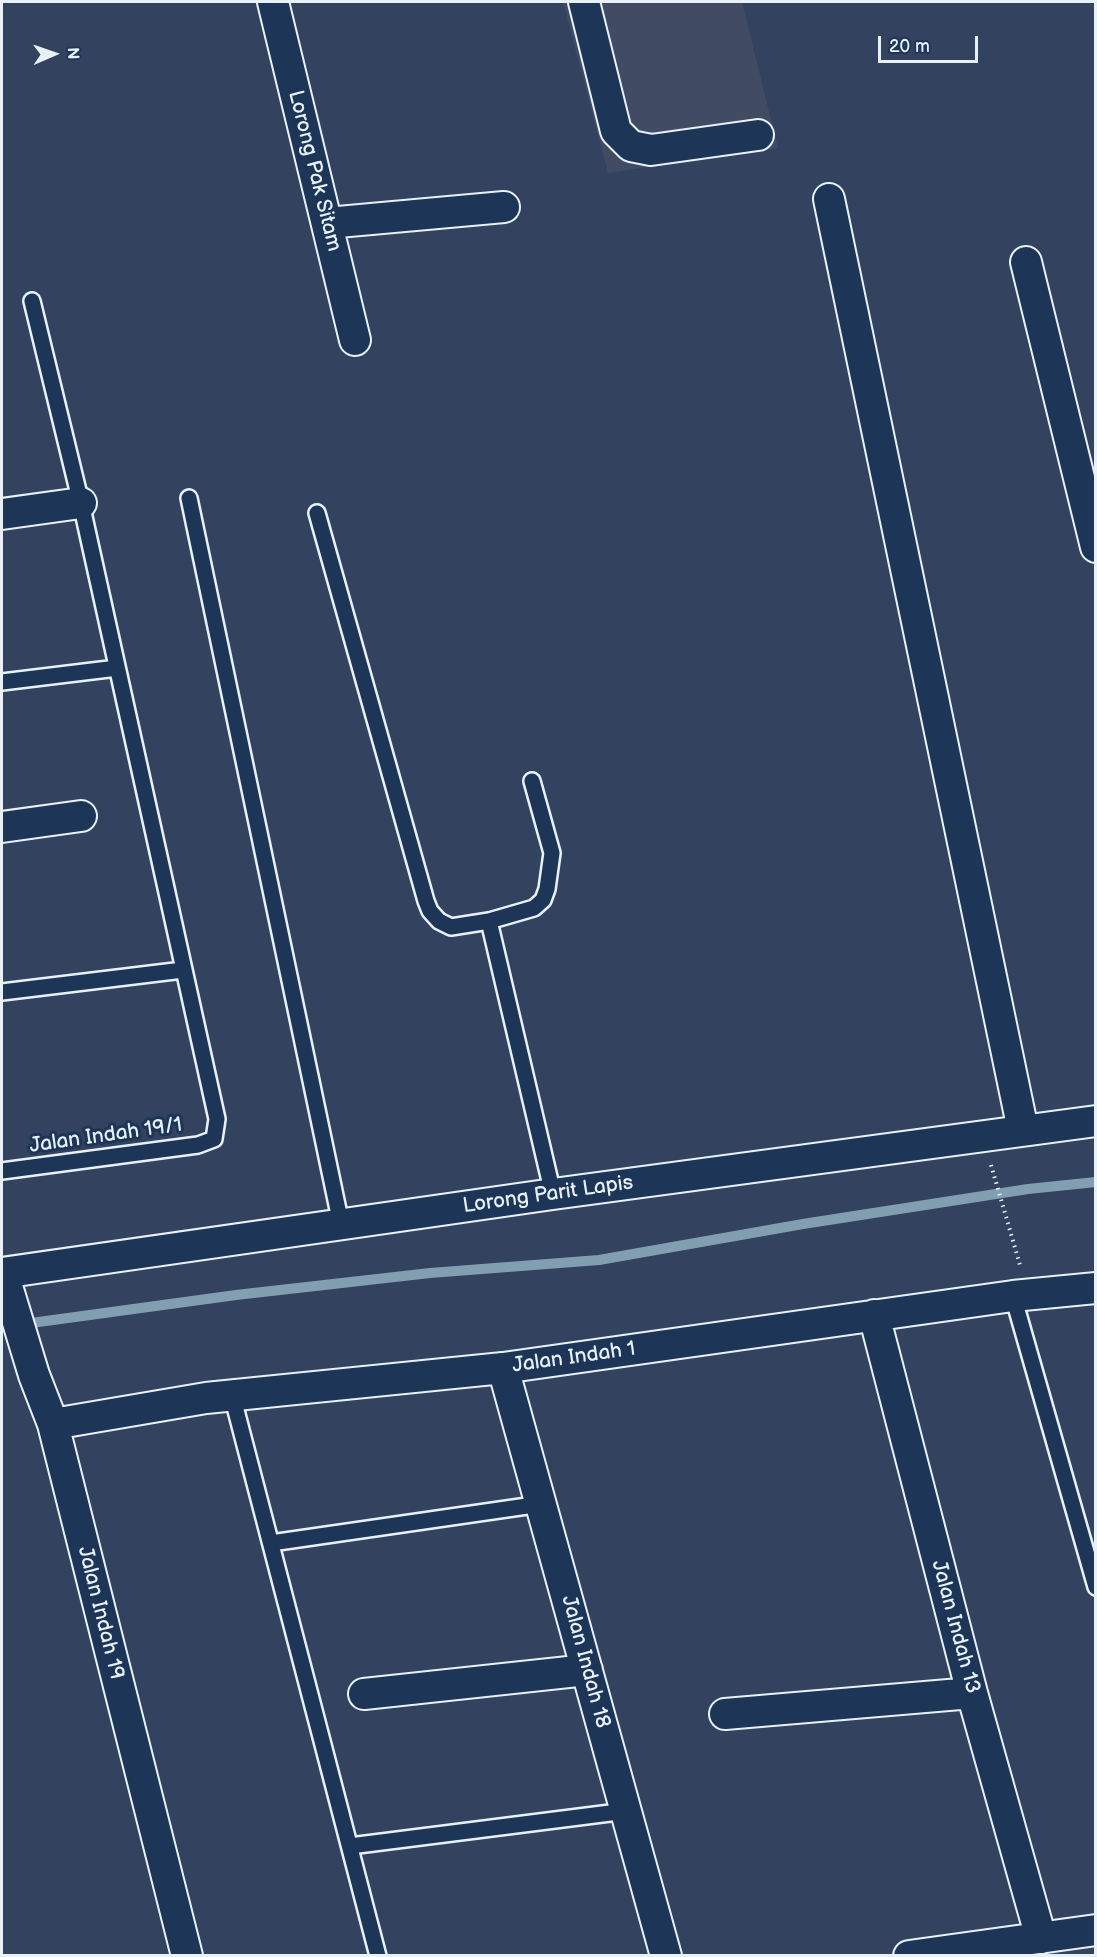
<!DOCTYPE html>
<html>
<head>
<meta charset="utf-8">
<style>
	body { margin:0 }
	#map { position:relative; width:1097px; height:1957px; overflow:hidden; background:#33425f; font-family:"Balsamiq Sans",sans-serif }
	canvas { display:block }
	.frame { position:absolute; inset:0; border:3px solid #e8f1f8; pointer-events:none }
	.north { position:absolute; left:24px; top:24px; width:60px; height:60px; -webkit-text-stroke:4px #1d3557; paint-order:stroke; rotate:88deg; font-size:16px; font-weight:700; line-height:24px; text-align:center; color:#e8f1f8 }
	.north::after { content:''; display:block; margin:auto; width:21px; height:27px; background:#e8f1f8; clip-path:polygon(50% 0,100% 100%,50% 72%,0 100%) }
	.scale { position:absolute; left:878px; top:36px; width:100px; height:27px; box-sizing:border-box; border:3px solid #e8f1f8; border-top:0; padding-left:8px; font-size:18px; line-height:21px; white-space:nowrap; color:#e8f1f8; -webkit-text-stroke:4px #1d3557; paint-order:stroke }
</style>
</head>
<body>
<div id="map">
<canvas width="1097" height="1957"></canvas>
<div class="frame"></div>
<div class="north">N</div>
<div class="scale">20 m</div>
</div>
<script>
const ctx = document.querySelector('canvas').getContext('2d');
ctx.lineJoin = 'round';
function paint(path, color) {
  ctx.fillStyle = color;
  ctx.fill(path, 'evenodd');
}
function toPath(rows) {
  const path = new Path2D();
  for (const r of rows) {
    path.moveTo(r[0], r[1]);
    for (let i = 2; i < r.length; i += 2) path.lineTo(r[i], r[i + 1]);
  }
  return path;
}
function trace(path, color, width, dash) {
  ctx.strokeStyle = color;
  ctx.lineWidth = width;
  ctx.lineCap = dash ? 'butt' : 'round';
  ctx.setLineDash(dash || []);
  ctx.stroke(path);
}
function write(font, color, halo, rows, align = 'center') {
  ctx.font = font + ' "Balsamiq Sans",sans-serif';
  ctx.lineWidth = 6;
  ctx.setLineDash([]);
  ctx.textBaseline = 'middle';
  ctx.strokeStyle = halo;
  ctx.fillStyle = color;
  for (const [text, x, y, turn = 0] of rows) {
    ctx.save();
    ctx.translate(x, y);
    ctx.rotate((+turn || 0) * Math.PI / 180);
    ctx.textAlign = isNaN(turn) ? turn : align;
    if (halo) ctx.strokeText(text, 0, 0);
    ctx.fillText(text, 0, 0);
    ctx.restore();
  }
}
paint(toPath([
	[563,2,742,2,778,148,608,173]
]), '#424b64');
trace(toPath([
	[2,1327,236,1295,430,1273,599,1260,803,1224,1028,1189,1096,1182]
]), '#829fb2', 10);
const service = toPath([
	[189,498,341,1224],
	[317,513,426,901,430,911,439,921,451,927,489,921],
	[2,682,117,668],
	[532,781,552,853,547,889,543,900,534,908,489,921,553,1194],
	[2,992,183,970],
	[2,1171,198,1145,214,1139,217,1119,81,503,32,301],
	[1013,1296,1096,1587],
	[232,1395,378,1956],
	[271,1543,541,1504],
	[350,1846,626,1811]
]);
const minor = toPath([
	[273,2,355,340],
	[584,2,616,131,631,146,651,150,758,135],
	[829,199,1023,1130],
	[327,223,504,207],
	[1026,262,1096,547],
	[2,514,81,503],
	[2,827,81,816],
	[2,1273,553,1194,1096,1121],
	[3,1273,34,1375,53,1424,187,1956],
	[874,1315,972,1693,1041,1938],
	[503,1368,666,1956],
	[53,1424,206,1398,503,1368,1013,1296,1096,1288],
	[364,1694,587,1670],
	[725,1714,972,1693],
	[909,1956,1096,1930]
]);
trace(service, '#e8f1f8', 20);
trace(minor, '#e8f1f8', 34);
trace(toPath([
	[991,1165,1020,1265]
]), '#e8f1f8', 4, [1.5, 4.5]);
trace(service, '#1d3557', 15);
trace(minor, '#1d3557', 30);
write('21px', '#e8f1f8', '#1d3557', [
	["Lorong Pak Sitam",314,171,76],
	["Jalan Indah 19/1",106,1136,-8],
	["Lorong Parit Lapis",548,1195,-8],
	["Jalan Indah 1",574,1358,-8],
	["Jalan Indah 19",100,1613,76],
	["Jalan Indah 13",955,1627,75],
	["Jalan Indah 18",585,1662,75]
]);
</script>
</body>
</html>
